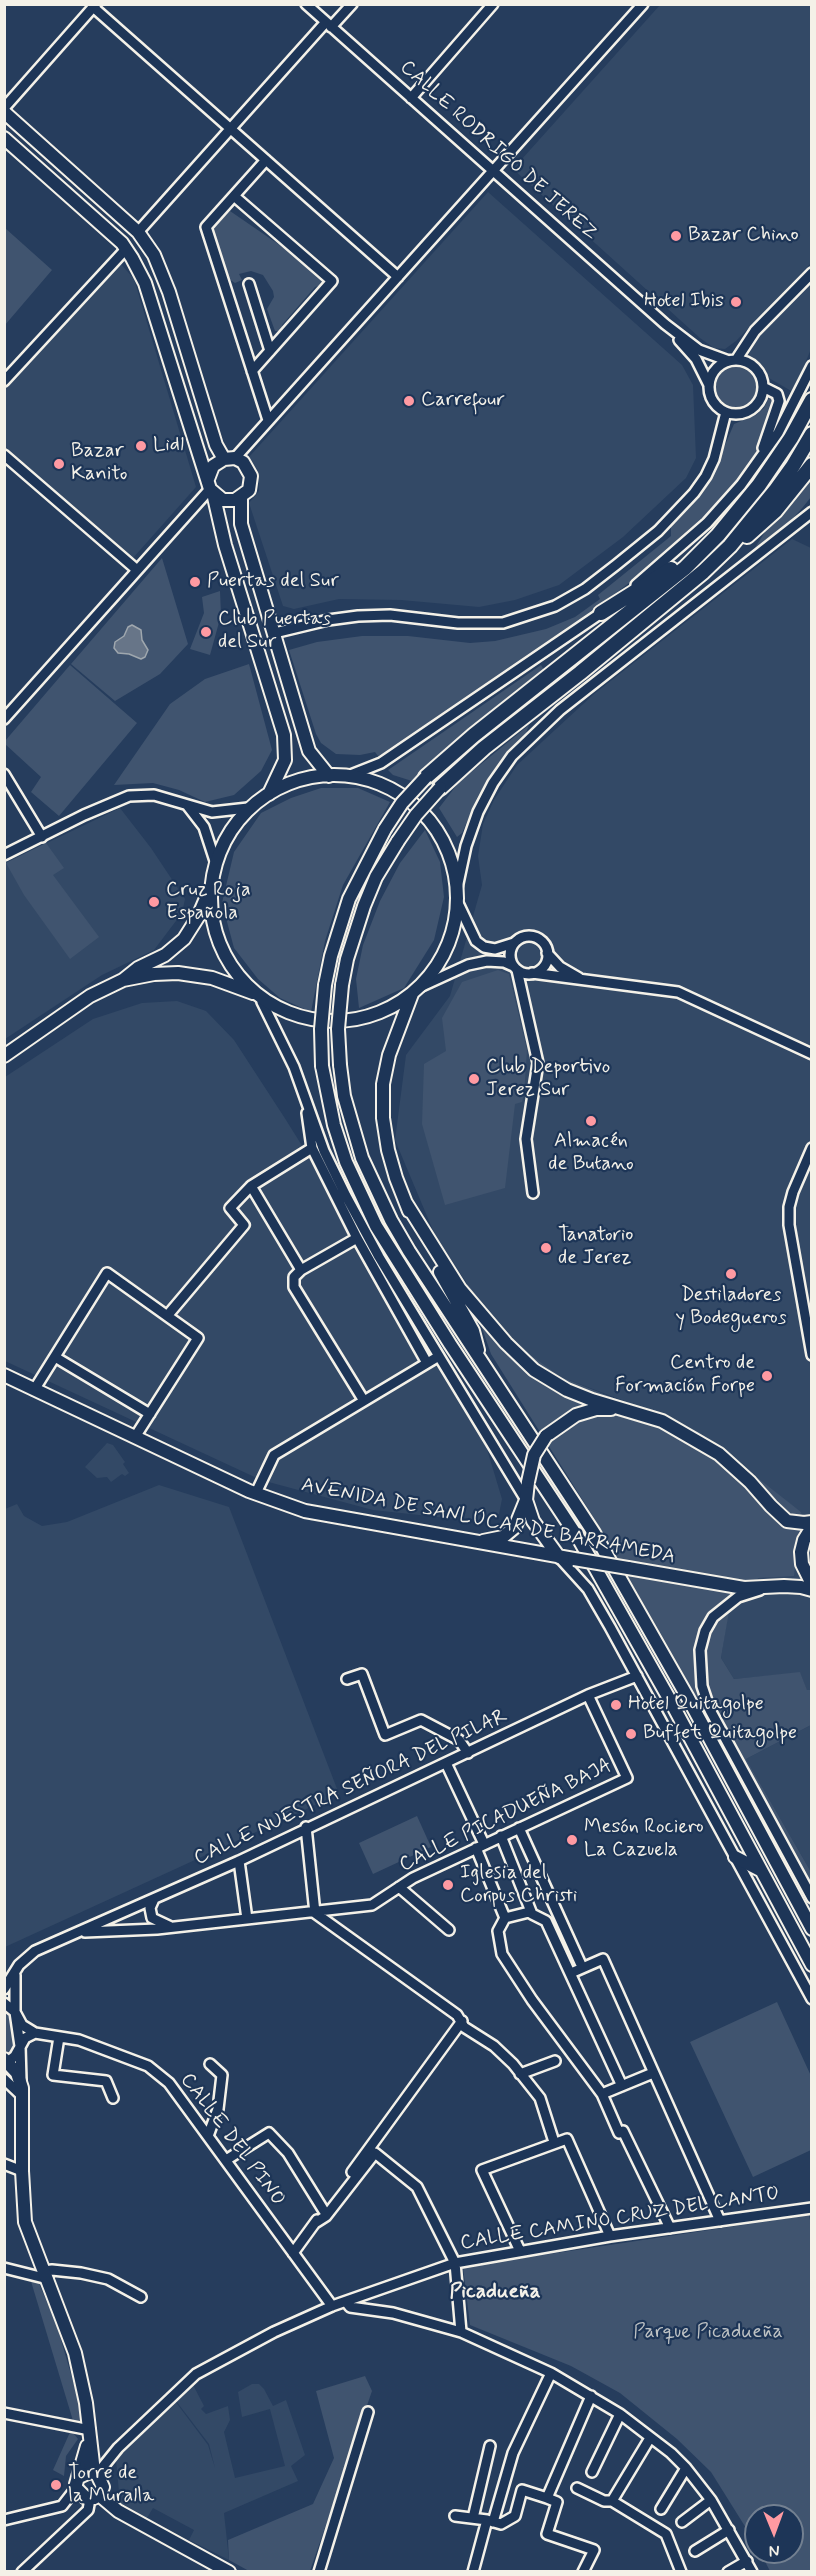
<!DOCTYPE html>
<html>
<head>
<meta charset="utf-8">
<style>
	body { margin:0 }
	#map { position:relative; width:816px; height:2576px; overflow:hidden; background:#263d5d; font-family:Mynerve,sans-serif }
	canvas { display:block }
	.frame { position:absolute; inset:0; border:6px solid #f4f1e8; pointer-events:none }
	.north { position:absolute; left:744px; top:2504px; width:60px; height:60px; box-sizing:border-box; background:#1d3557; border:2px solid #738091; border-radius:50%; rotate:179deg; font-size:16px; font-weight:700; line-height:24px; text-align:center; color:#f4f1e8 }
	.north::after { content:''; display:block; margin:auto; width:21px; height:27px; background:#ff9aa2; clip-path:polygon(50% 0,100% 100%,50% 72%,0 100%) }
</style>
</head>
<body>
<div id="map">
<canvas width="816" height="2576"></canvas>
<div class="frame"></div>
<div class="north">N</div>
</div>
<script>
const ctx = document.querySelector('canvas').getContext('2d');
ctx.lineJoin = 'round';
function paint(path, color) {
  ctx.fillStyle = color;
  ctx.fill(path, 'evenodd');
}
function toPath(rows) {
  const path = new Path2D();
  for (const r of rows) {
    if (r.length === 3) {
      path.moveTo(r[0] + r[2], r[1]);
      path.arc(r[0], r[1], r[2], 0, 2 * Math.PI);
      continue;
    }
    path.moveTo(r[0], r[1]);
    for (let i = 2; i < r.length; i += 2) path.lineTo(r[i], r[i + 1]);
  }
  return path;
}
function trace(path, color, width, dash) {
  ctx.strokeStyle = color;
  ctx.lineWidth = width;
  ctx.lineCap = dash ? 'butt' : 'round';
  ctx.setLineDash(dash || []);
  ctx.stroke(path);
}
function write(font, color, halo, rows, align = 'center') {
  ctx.font = font + ' Mynerve,sans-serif';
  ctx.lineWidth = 4.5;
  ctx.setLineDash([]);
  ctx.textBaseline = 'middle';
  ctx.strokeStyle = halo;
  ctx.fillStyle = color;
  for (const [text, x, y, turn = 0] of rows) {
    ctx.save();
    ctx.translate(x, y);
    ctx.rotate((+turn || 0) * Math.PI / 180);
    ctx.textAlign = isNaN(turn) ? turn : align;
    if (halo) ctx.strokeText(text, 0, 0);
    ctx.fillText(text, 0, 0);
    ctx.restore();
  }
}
paint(toPath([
	[660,5,811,5,811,263,736,341,725,349,714,348,700,338,513,169],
	[488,192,682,365,693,385,696,458,686,478,623,537,559,585,515,600,479,607,401,600,339,599,294,609,283,606,249,503,259,491,258,471,249,457],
	[120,263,134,279,196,487,133,558,4,447,5,388],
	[811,280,811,349,793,392,767,377,761,367,749,357,752,341],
	[792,539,811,548,811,1690,807,1691,800,1673,734,1679,721,1658,731,1594,759,1578,773,1577,797,1539,801,1512,627,1402,561,1377,529,1355,503,1328,466,1282,435,1235,395,1140,406,1055,450,996,482,885,478,856,483,824,494,800,517,765,594,694],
	[120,808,151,848,185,899,182,913,154,950,102,975,5,1039,5,863],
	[177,1001,206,1011,234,1040,286,1120,424,1341,486,1446,502,1499,499,1514,484,1522,373,1510,261,1480,5,1361,5,1077,93,1019,142,1003],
	[107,1443,113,1445,125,1462,123,1464,129,1473,125,1476,122,1474,111,1482,107,1477,97,1478,85,1467],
	[159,1485,229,1507,339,1794,5,1947,5,1509,17,1504,24,1516,42,1526,67,1522],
	[811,1725,811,1872,746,1759],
	[191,2381,204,2406,201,2409,206,2414,228,2406,230,2420,224,2432,235,2478,285,2466,270,2409,242,2417,238,2392,252,2384,259,2384,264,2389,273,2406,286,2400,305,2455,291,2466,298,2481,224,2513,229,2560,189,2540,194,2530,153,2508,147,2518,120,2503,116,2460,175,2401,208,2445,215,2468,209,2444,173,2397]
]), '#334966');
paint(toPath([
	[230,211,332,281,315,287,282,325,286,332,275,331,267,309,274,297,273,291,263,275,251,271,239,274,242,280,235,283,221,274,208,234],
	[5,228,52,270,5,325],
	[737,387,21],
	[773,396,777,399,766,435,751,466,704,521,664,557,578,621,401,744,378,756,375,752,360,755,336,754,321,743,316,734,289,650,317,642,362,636,408,636,470,643,495,641,546,629,575,617,600,599,598,595,671,536,671,525,708,485,734,424,756,415,764,408,769,398],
	[811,476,811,497,803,507,788,524,753,551,768,527],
	[162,558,188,644,160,674,115,701,71,664],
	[220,591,221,615,210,655,190,649,204,613,202,597],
	[249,664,272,750,261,771,234,795,205,802,179,790,153,783,114,785,170,704,205,679],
	[70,665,137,723,59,816,31,792,41,777,5,744,5,741],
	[541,665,544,670,451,744,412,781,393,775,388,770],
	[529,725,526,733,500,762,478,796,462,833,457,837,439,808,459,782],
	[321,788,358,788,390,802,343,885,325,941,311,1012,280,998,258,979,234,948,222,903,234,852,261,813,291,798],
	[425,830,440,862,444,897,434,940,404,988,359,1008,356,979,363,945,380,901,400,863],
	[46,843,64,868,53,875,99,937,70,959,24,895,6,863],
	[498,970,509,974,527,1050,524,1095,522,1102,515,1104,505,1188,445,1205,422,1124,424,1064,446,1051,442,1018,462,982],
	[466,1282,503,1328,529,1354,561,1377,699,1432,801,1512,794,1576,759,1578,732,1594,721,1658,734,1679,800,1672,807,1690,811,1690,811,1725,746,1759,811,1872,811,1915,609,1542,491,1354],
	[417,1816,431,1847,373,1874,359,1843],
	[777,2002,811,2076,811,2150,753,2177,690,2042],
	[4,2010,11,2019,13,2048,9,2054,5,2052],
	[809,2215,812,2230,811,2571,770,2571,760,2552,792,2552,792,2516,756,2516,756,2544,711,2472,677,2439,620,2393,571,2366,470,2325,463,2267],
	[30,2278,38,2281,57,2326,75,2388,81,2421,78,2424,74,2424],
	[365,2376,372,2391,310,2571,249,2571,229,2560,228,2540,313,2504,334,2458,316,2391],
	[71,2430,78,2439,66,2456,64,2476,53,2470]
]), '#40546f');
const water = toPath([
	[132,625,141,630,142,640,148,650,145,657,141,659,129,654,118,653,114,648,115,642,124,636,128,627,132,625]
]);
paint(water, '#677588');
trace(water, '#9fa7ae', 1.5);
const minor = toPath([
	[306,4,665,324,699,350,729,361],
	[93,7,398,277],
	[331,27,352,4],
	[411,98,493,4],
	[4,108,96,4],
	[266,160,206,227,268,420],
	[234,196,332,281,252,371],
	[138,232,326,22],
	[249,284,270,351],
	[679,340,696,359,709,385],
	[736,360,755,331,812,273],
	[736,387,27],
	[4,381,126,249],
	[763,448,779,401,777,394,763,387],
	[4,455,137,570],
	[235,458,643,4],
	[636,585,707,523,741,485,778,433,812,366],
	[274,633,328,620,358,616,390,615,458,623,503,623,555,606,585,589,616,565,658,531,694,493,706,476,714,459,726,412],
	[4,719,210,489],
	[4,774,42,837],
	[348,776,381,763,604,611],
	[187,805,204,827,216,864],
	[4,855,84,815,129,796,154,795,212,812,248,808],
	[457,888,466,846,478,812,493,783,512,756,560,710,812,512],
	[457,901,476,941,484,947,495,949,514,943],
	[529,955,19],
	[547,953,560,967,579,978],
	[517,970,538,1063,526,1139,533,1193],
	[532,973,678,992,812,1054],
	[420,987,468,965,487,961,504,962,513,966],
	[262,1002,294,1067,324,1151,346,1196,379,1257,526,1500],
	[307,1113,312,1148,357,1238,427,1363],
	[812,1148,793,1192,789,1207,789,1225,812,1355],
	[357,1238,301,1270,294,1277,294,1287,364,1401],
	[301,1270,251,1186,312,1148],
	[167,1316,244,1225,230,1208,251,1186],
	[55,1357,150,1414],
	[34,1390,107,1273,198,1338,135,1437],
	[256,1493,274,1455,439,1356],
	[559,1557,588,1589,610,1627,812,1999],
	[760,1590,738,1597,713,1617,705,1631,700,1650,702,1686,710,1710,812,1898],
	[347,1679,362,1674,385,1735,421,1720,459,1740,468,1753],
	[446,1763,484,1844],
	[306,1827,315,1913,457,2015,464,2027,494,2046,513,2064,540,2098,554,2142],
	[519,1828,582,1967],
	[501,1836,532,1914,546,1921,622,2086],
	[476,1848,505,1918,498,1931,502,1954,532,2000,602,2094,619,2133,623,2131,670,2228],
	[239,1861,247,1919],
	[399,1887,449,1930],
	[154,1899,150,1908,152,1918,169,1926],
	[505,1918,529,1912,532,1914],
	[85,1932,157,1929,372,1905,413,1878,627,1778,588,1695],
	[571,1973,603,1959,720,2221],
	[15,1975,15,2012,20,2046,21,2080],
	[4,1989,19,1965,35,1951,239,1861,588,1695,637,1676],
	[4,2003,15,2012,22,2025,35,2033,79,2040,148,2066,169,2083,332,2306],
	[59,2037,53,2075,106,2081,113,2098],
	[4,2065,15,2056,25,2038,35,2033],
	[520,2074,555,2061],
	[4,2079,22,2096],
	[602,2094,653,2073],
	[208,2136,218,2109,222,2075,210,2064],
	[226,2160,269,2133,288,2153,324,2211],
	[4,2164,22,2171],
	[352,2172,462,2021],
	[315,2223,326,2216,375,2153,417,2187,455,2263,461,2332],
	[520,2251,482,2170,567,2139,610,2236],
	[293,2253,317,2220],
	[4,2268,48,2279],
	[44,2271,52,2270,81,2273,108,2279,141,2297],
	[346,2302,350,2307,393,2313,461,2332,551,2373,620,2414,671,2453,686,2468,711,2500,752,2572],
	[4,2413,90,2430],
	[592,2472,620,2414],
	[97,2474,118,2448,196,2374,274,2332,332,2306,455,2263,610,2236,812,2208],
	[577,2488,604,2501,612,2501,666,2534,681,2572],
	[612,2501,650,2438],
	[661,2509,686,2468],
	[455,2516,487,2520,501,2524,515,2516,522,2490,547,2498],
	[473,2518,490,2446],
	[4,2520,62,2506,76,2488],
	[493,2522,513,2453,551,2373],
	[682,2522,711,2500],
	[695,2551,729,2530],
	[22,2572,88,2510,90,2499],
	[319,2572,368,2412],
	[473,2572,487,2520],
	[583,2572,594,2550,547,2534,557,2502,547,2498,591,2396],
	[728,2572,747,2561]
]);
const major = toPath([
	[4,112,138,232,154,255,169,292,216,445,224,459],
	[4,138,122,243,132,258,145,283,210,489,223,500,235,500,249,490,251,476,243,462,235,458,224,459,213,466,208,479],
	[213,493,225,545,284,735,285,760,269,794],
	[241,498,241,524,309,751,329,776],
	[334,898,123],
	[123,980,154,974,178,973,212,978,253,993],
	[325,985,331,956,349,899,385,829],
	[342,985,347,959,364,906,376,877,398,841],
	[4,1056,90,996,123,980,138,968,165,955,184,939,198,917,210,889],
	[340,1065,344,1096,362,1158,391,1220,409,1251,594,1533,688,1698,812,1929],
	[322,1066,334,1125,346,1162,376,1226,450,1344,580,1541,671,1702,812,1965],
	[406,1203,460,1289,506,1343,534,1370,567,1390,592,1400,662,1421,719,1454,750,1482,771,1506,787,1521,804,1523,812,1522],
	[409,1211,396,1178,388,1150,383,1118,383,1084,389,1055,412,994],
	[440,1272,473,1331,478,1350],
	[4,1375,249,1491,305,1511,574,1559],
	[546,1436,576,1415,596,1409,611,1409],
	[526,1500,533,1521,559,1557],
	[812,1527,804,1540,801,1552,802,1564,812,1584],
	[483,1541,503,1537,515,1527,526,1500,528,1482],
	[628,1568,744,1588,784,1586,801,1587,812,1590],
	[735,1857,760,1870],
	[4,2059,17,2073,22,2088,22,2171,25,2222,75,2353,86,2403,94,2472],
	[79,2477,90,2472,97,2474,103,2487,99,2495,94,2498,86,2498,76,2488,76,2484,87,2446],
	[99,2495,118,2511,229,2572]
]);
const highway = toPath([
	[747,536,775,511,812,465],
	[601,613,671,569],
	[426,777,474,735,685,568,718,535,759,485,791,438,812,400],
	[440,788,484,748,580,673,703,572,730,546,775,491,793,466,812,434]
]);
trace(minor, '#f4f1e8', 14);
trace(major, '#f4f1e8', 16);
trace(highway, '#f4f1e8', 18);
trace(minor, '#1d3557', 9);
trace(major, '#1d3557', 12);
trace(highway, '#1d3557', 14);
const majorBridge = toPath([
	[385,829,402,803,426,777],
	[398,841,416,815,440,788],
	[340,1065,338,1029,342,985],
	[322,1066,321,1029,325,985],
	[528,1482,534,1455,546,1436],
	[574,1559,628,1568]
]);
trace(majorBridge, '#f4f1e8', 16, []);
trace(majorBridge, '#1d3557', 12);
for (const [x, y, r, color] of [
	[676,236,6,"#ff9aa2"],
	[736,302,6,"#ff9aa2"],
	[409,401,6,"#ff9aa2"],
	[141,446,6,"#ff9aa2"],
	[59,464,6,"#ff9aa2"],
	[195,582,6,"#ff9aa2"],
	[206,632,6,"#ff9aa2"],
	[154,902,6,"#ff9aa2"],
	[474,1079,6,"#ff9aa2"],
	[591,1121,6,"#ff9aa2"],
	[546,1248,6,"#ff9aa2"],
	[731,1274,6,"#ff9aa2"],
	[767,1376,6,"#ff9aa2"],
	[616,1705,6,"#ff9aa2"],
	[631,1734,6,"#ff9aa2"],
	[572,1840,6,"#ff9aa2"],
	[448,1885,6,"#ff9aa2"],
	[56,2485,6,"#ff9aa2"]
]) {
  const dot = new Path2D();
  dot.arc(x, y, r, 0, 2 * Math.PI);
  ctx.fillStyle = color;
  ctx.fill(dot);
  trace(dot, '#1d3557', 2);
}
write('20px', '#f4f1e8', '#1d3557', [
	["CALLE RODRIGO DE JEREZ",498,151,42],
	["AVENIDA DE SANLÚCAR DE BARRAMEDA",488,1522,11],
	["CALLE NUESTRA SEÑORA DEL PILAR",351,1788,-25],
	["CALLE PICADUEÑA BAJA",506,1816,-26],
	["CALLE DEL PINO",232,2140,53],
	["CALLE CAMINO CRUZ DEL CANTO",620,2219,-9]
]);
write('20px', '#f4f1e8', '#1d3557', [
	["Bazar Chino",688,236],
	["Hotel Ibis",724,302,"right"],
	["Carrefour",421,401],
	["Lidl",153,446],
	["Bazar",71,452],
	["Kanito",71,475],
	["Puertas del Sur",207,582],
	["Club Puertas",218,620],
	["del Sur",218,643],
	["Cruz Roja",166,891],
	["Española",166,914],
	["Club Deportivo",486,1068],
	["Jerez Sur",486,1091],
	["Almacén",591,1142,"center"],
	["de Butano",591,1165,"center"],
	["Tanatorio",558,1236],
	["de Jerez",558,1259],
	["Destiladores",731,1296,"center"],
	["y Bodegueros",731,1319,"center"],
	["Centro de",755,1364,"right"],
	["Formación Forpe",755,1387,"right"],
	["Hotel Quitagolpe",628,1705],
	["Buffet Quitagolpe",643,1734],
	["Mesón Rociero",584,1828],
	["La Cazuela",584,1851],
	["Iglesia del",460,1874],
	["Corpus Christi",460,1897],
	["Torre de",68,2474],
	["la Muralla",68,2497]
], 'left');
write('20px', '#bec2c4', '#1d3557', [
	["Parque Picadueña",708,2333]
]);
write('bold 21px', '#f4f1e8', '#1d3557', [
	["Picadueña",495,2293]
]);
</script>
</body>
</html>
